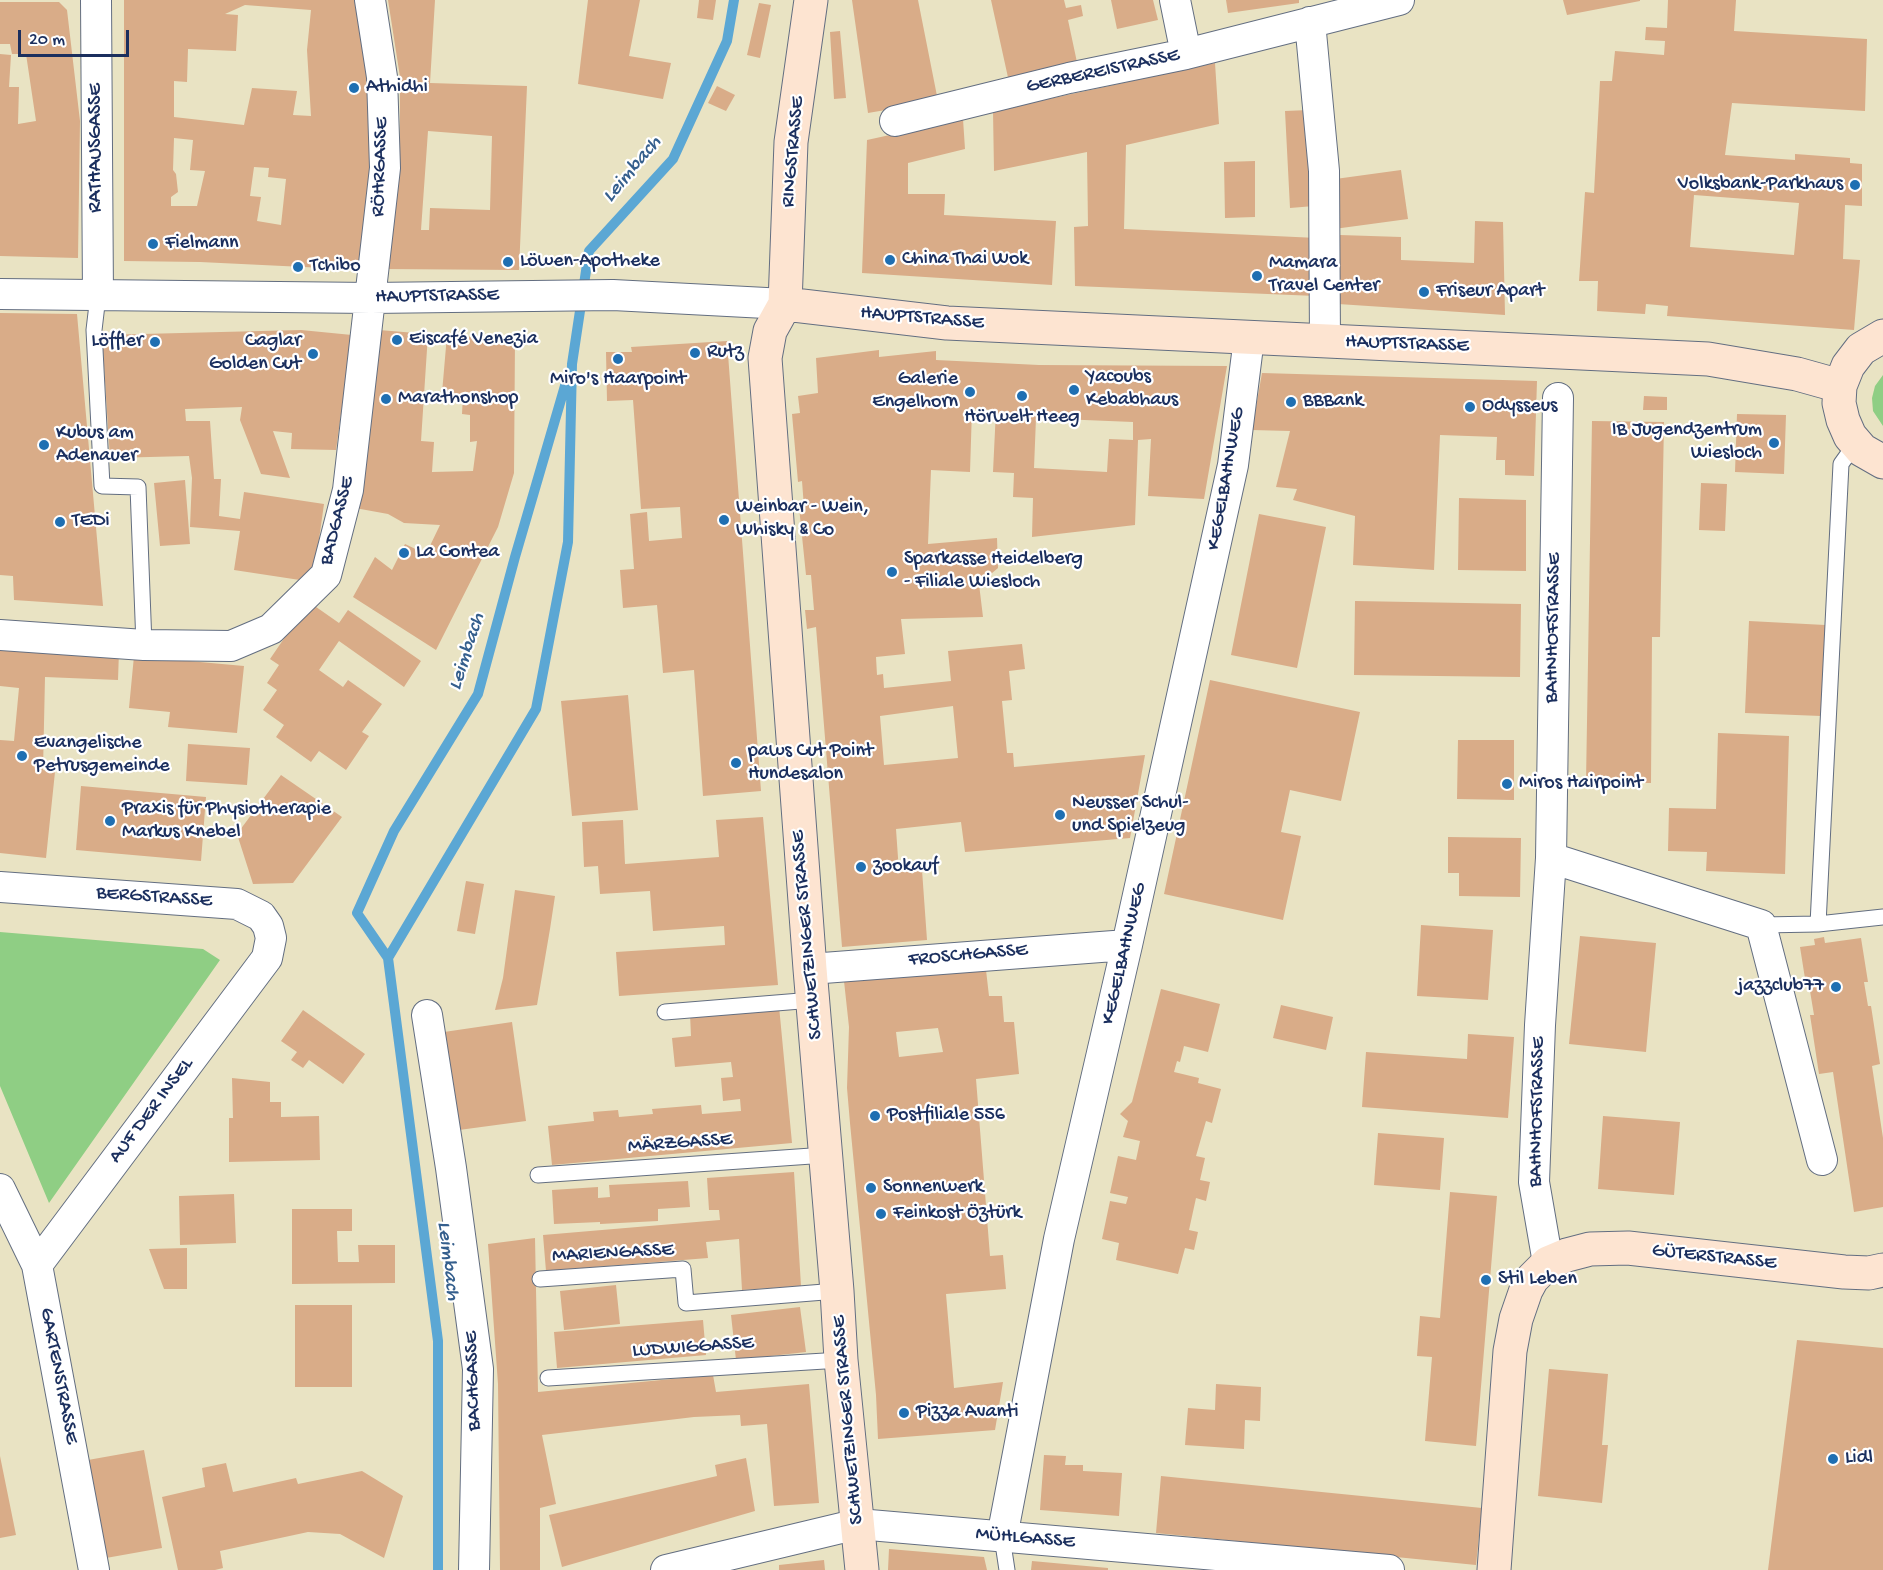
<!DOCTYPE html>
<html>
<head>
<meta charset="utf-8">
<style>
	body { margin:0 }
	#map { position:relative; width:1883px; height:1570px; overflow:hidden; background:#e9e3c3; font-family:"Gochi Hand",sans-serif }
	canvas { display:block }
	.scale { position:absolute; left:18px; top:30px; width:111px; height:27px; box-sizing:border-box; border:3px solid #1b2f5e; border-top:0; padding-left:8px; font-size:18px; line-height:21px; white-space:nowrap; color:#1b2f5e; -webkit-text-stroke:4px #fff; paint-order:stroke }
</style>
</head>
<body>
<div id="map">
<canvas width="1883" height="1570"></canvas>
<div class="scale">20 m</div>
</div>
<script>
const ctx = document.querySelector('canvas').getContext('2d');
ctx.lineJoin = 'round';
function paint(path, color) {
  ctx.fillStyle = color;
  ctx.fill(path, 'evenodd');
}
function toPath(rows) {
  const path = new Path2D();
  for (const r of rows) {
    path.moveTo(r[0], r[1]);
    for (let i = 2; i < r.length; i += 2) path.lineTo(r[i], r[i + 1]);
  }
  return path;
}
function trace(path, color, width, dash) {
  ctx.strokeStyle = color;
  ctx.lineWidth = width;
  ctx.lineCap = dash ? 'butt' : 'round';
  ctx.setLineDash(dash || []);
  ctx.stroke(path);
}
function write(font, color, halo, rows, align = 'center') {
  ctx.font = font + ' "Gochi Hand",sans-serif';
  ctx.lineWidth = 4.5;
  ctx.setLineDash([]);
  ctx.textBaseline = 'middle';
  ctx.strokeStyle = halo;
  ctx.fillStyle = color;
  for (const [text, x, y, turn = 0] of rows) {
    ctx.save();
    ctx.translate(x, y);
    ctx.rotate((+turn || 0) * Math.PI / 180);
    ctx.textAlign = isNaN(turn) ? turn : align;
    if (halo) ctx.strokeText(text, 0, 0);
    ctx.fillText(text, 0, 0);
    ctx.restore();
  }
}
paint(toPath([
	[1883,375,1883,426,1873,411,1872,398,1875,386],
	[0,932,203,949,220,960,49,1203,0,1086]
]), '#8fce84');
trace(toPath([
	[388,958,357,913,394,831,478,694,515,557,567,379],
	[438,1570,438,1341,388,958,536,709,568,542,572,364,589,251,673,159,727,41,734,0]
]), '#5ba7d4', 10);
paint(toPath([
	[124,0,361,0,373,125,366,270,200,262,124,261],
	[245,5,311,10,307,50,311,116,293,115,297,91,252,88,244,125,174,117,174,81,187,82,188,49,236,51,238,15,225,14],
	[174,138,193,140,190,170,205,171,197,206,171,206,171,197,178,192,176,174,173,170],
	[254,167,269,168,268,177,286,179,281,225,257,221,261,197,250,196],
	[388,0,435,0,430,83,527,86,519,270,383,269,397,197,400,140,400,77],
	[428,131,492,136,490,210,430,208,429,230,421,230],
	[588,0,640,0,629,56,671,63,663,99,578,84],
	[699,0,716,0,713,20,697,18],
	[852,0,918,0,938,101,868,113],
	[991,0,1064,0,1066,8,1081,5,1083,16,1068,20,1078,67,1009,82],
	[1111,0,1153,0,1158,20,1117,29],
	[1226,0,1299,0,1299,3,1228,13],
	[1563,0,1640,0,1640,1,1567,15],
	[1668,0,1736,0,1734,31,1867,39,1865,111,1732,103,1725,155,1795,160,1795,154,1850,158,1850,163,1862,164,1862,206,1845,205,1843,259,1860,260,1854,330,1667,316,1668,306,1646,304,1645,314,1597,311,1598,281,1579,281,1585,192,1594,193,1600,81,1612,81,1615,51,1664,55,1665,41,1645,40,1646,27,1667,28],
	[1694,195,1799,203,1794,255,1690,247],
	[0,2,59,2,67,10,80,121,78,258,0,256,0,54,11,55,9,87,19,87,18,124,36,121,26,54,12,54,10,44,0,44],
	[759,3,771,5,760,58,747,55],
	[840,31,846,98,834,99,830,32],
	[1215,63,1219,124,1126,145,1124,229,1317,238,1316,296,1075,286,1074,227,1088,226,1087,152,994,171,993,111],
	[717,86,735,95,726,111,708,103],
	[1309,110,1314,206,1290,208,1285,111],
	[963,119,965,149,908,163,908,194,945,194,944,215,1056,221,1052,285,862,273,867,140],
	[1255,161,1255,217,1225,218,1224,162],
	[1401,170,1408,219,1334,229,1328,180],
	[1475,221,1503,222,1505,315,1338,304,1340,235,1401,237,1401,260,1474,263],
	[0,313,77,314,103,606,14,600,13,576,0,575],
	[301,330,352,335,336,450,291,449,292,433,273,431,290,478,261,474,240,420,242,407,185,409,186,421,210,421,214,479,221,479,219,516,240,519,244,492,324,504,313,582,234,570,240,531,190,527,192,478,189,456,110,458,102,335],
	[379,330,428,334,421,441,434,442,432,472,473,471,477,441,470,442,470,415,462,414,463,395,442,393,447,335,515,340,514,473,498,527,436,650,353,597,375,557,392,570,405,544,426,554,440,525,404,523,388,514,355,508],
	[727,341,761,791,703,796,694,670,663,673,657,605,623,608,620,570,634,569,630,514,647,512,649,541,682,538,680,507,641,509,633,400,607,401,606,352,632,352,631,347],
	[879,350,879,357,936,351,936,360,1039,365,1227,366,1204,499,1148,496,1151,439,1138,440,1135,525,1032,537,1033,498,1013,497,1014,473,993,472,996,410,972,409,970,472,931,470,928,544,997,538,998,568,979,584,983,617,901,619,905,654,876,657,877,675,883,674,884,688,951,681,948,651,1022,644,1025,669,1009,671,1012,700,1002,701,1007,753,1013,753,1014,767,1145,755,1130,838,965,852,961,822,896,829,899,872,922,870,927,940,842,947,816,627,807,629,805,610,814,610,811,575,806,575,799,507,804,507,802,481,798,482,792,414,800,413,798,396,818,393,816,358],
	[1036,418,1133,422,1133,440,1109,439,1107,472,1034,468],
	[953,706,958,758,884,765,880,716],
	[1262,373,1537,381,1534,476,1505,475,1505,460,1496,460,1497,437,1440,435,1434,570,1353,565,1355,516,1293,500,1297,489,1276,487,1290,431,1252,430],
	[1644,396,1667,397,1667,410,1643,410],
	[1737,414,1786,415,1784,474,1735,472],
	[1592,421,1664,422,1660,637,1652,637,1651,783,1586,782],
	[185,480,190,544,160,546,154,483],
	[1701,483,1727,484,1725,531,1699,530],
	[1459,498,1526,500,1526,571,1458,570],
	[1259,514,1326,527,1297,668,1231,655],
	[1355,601,1521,604,1520,677,1354,675],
	[309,602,339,623,348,610,421,661,404,687,339,641,319,670,343,687,348,680,382,704,362,732,369,736,346,770,319,751,311,762,276,737,284,725,263,710,277,690,267,683,279,665,270,659],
	[1749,621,1825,625,1821,716,1745,713],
	[0,646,119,651,118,680,45,677,43,770,55,772,46,858,0,853,0,740,14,741,19,688,0,686],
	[134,656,244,666,237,733,168,727,170,712,129,708],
	[1210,680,1360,712,1341,801,1290,790,1281,832,1301,836,1283,920,1164,894],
	[628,695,638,810,572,816,561,701],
	[1718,733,1789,736,1785,874,1706,871,1707,852,1668,851,1669,808,1716,809],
	[1458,740,1514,740,1514,800,1457,799],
	[188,744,250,748,247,785,186,781],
	[281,775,342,817,293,883,253,884,237,834],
	[81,786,206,797,201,861,76,850],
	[763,817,778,985,619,996,616,952,725,945,724,926,653,931,650,891,600,894,598,866,584,867,582,822,623,820,625,864,719,857,716,820],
	[1448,837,1521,838,1520,897,1459,896,1459,873,1448,873],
	[466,881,484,884,475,934,457,931],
	[515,890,555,896,550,929,537,1005,495,1010,503,978],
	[1421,925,1493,930,1488,1000,1417,996],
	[1580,936,1656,943,1646,1052,1569,1044],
	[1824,937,1825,943,1861,938,1868,982,1864,982,1868,1006,1871,1006,1880,1064,1872,1066,1883,1138,1883,1207,1854,1212,1833,1072,1819,1074,1810,1015,1814,1015,1810,991,1807,991,1800,947,1815,945,1814,939],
	[986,970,989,996,1002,996,1004,1022,1014,1022,1019,1074,976,1079,990,1256,1003,1255,1006,1289,946,1294,954,1388,1003,1382,995,1430,878,1439,876,1395,850,1123,847,1088,849,1027,844,981],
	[938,1028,943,1052,899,1057,896,1032],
	[1161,989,1220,1004,1208,1052,1184,1046,1180,1062,1177,1061,1174,1072,1199,1078,1198,1083,1221,1089,1212,1123,1206,1121,1196,1156,1205,1158,1200,1180,1210,1182,1206,1201,1196,1198,1189,1230,1198,1232,1194,1250,1185,1248,1178,1274,1116,1260,1119,1243,1102,1239,1110,1201,1126,1204,1128,1197,1110,1193,1118,1156,1136,1160,1140,1141,1123,1137,1128,1121,1120,1114,1132,1102],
	[1281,1005,1333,1017,1326,1050,1273,1038],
	[779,1006,792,1143,552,1165,548,1126,594,1121,593,1112,618,1110,619,1117,653,1114,652,1109,701,1105,702,1114,741,1111,740,1099,723,1101,721,1078,733,1077,731,1062,675,1067,672,1038,691,1036,690,1014],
	[303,1010,365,1054,343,1084,309,1060,303,1068,291,1060,297,1052,281,1041],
	[512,1022,526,1121,459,1130,444,1032],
	[1468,1034,1514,1037,1508,1118,1362,1107,1366,1052,1467,1059],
	[232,1078,270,1082,270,1102,281,1102,281,1117,319,1116,320,1160,229,1162,229,1118,233,1118],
	[1603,1116,1680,1122,1674,1195,1598,1189],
	[1378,1133,1444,1138,1440,1190,1374,1185],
	[794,1172,801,1286,742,1290,739,1239,706,1242,708,1258,546,1271,543,1235,720,1220,719,1210,709,1210,707,1178],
	[688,1181,690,1207,658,1209,658,1221,600,1224,600,1222,554,1224,552,1190,598,1187,598,1198,610,1197,609,1185],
	[1450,1192,1497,1196,1476,1446,1425,1441,1432,1357,1417,1356,1420,1316,1440,1318],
	[234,1194,236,1243,180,1245,179,1196],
	[292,1209,352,1209,352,1231,337,1231,338,1262,359,1262,358,1245,395,1245,395,1283,292,1284],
	[535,1238,538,1392,713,1375,716,1392,809,1384,819,1503,774,1506,767,1424,741,1426,740,1415,694,1417,542,1435,556,1504,540,1508,540,1570,500,1570,498,1384,488,1244],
	[187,1248,187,1289,164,1289,149,1249],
	[616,1285,620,1324,564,1330,560,1291],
	[295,1305,352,1305,352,1387,295,1387],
	[800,1307,806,1352,736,1360,731,1315],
	[703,1320,706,1355,557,1368,554,1332],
	[1797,1340,1883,1348,1883,1570,1768,1570],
	[1549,1369,1608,1374,1602,1445,1608,1445,1602,1503,1538,1496],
	[1216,1384,1261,1387,1260,1421,1245,1420,1244,1449,1185,1445,1188,1408,1215,1410],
	[144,1450,162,1548,106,1558,88,1460],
	[1044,1455,1066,1456,1065,1465,1083,1465,1083,1471,1122,1473,1119,1516,1040,1510],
	[0,1456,16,1535,0,1538],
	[746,1458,755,1511,562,1567,549,1515,717,1476,715,1465],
	[226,1463,233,1492,296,1478,298,1484,362,1471,403,1496,384,1558,340,1534,308,1532,220,1551,223,1568,215,1570,178,1570,162,1497,205,1487,202,1468],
	[1161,1476,1482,1508,1476,1565,1156,1533],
	[889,1549,984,1557,987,1570,888,1570],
	[824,1560,825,1570,779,1570,779,1565],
	[1032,1561,1108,1568,1108,1570,1031,1570]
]), '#d9ac88');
const lane = toPath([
	[98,296,94,330,102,486,138,487,144,645],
	[1818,924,1841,464,1856,443],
	[1761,925,1818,924,1883,917],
	[665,1012,813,1000],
	[538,1175,826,1155],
	[540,1279,683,1269,686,1303,837,1291],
	[548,1378,841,1360],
	[1002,1537,1007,1570]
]);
const street = toPath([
	[96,0,98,296],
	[1175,0,1186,54],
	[1310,22,1324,171,1325,342],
	[895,121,1069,78,1186,54,1399,0],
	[0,294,371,298,613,295,785,304],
	[0,635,144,645,231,646,271,629,326,575,348,490,385,168,382,77,370,0],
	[1551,858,1761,925,1822,1160],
	[0,887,237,904,261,916,268,926,271,938,267,958,37,1265],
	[810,969,1127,945],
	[427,1015,451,1168,478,1369,474,1570],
	[0,1189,37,1265,94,1570],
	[1548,1263,1534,1182,1540,1025,1551,858,1558,398],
	[1002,1537,1059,1239,1127,945,1233,465,1249,338],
	[666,1570,858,1524,1389,1570]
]);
const secondary = toPath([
	[811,0,791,142,785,304,770,331,765,358,810,969,837,1291,841,1360,862,1570],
	[785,304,947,323,1708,359,1797,374,1840,386],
	[1883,336,1861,349,1848,366,1840,386,1839,403,1843,420,1850,436,1862,450,1883,462],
	[1494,1570,1510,1351,1516,1319,1526,1290,1532,1279,1548,1263,1567,1255,1590,1249,1628,1248,1844,1272,1869,1273,1883,1270]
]);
trace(lane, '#636e81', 17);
trace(street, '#636e81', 32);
trace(secondary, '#636e81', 35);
trace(lane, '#fff', 15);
trace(street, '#fff', 30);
trace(secondary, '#fde4d1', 33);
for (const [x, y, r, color] of [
	[354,88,6,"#1f6fb2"],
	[1855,185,6,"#1f6fb2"],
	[153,244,6,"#1f6fb2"],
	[890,260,6,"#1f6fb2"],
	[508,262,6,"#1f6fb2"],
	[298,267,6,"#1f6fb2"],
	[1257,276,6,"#1f6fb2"],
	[1424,292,6,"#1f6fb2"],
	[397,340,6,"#1f6fb2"],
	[155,342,6,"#1f6fb2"],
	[695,353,6,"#1f6fb2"],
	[313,354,6,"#1f6fb2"],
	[618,359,6,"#1f6fb2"],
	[1074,390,6,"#1f6fb2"],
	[970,392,6,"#1f6fb2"],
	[1022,396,6,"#1f6fb2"],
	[386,399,6,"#1f6fb2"],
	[1291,402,6,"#1f6fb2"],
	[1470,407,6,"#1f6fb2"],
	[1774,443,6,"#1f6fb2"],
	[44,445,6,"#1f6fb2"],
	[724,520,6,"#1f6fb2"],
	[60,522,6,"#1f6fb2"],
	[404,553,6,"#1f6fb2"],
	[892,572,6,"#1f6fb2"],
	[22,756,6,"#1f6fb2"],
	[736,763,6,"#1f6fb2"],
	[1507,784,6,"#1f6fb2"],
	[1060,815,6,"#1f6fb2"],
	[110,821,6,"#1f6fb2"],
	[861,867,6,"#1f6fb2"],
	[1836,987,6,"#1f6fb2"],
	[875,1116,6,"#1f6fb2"],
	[871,1188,6,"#1f6fb2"],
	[881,1214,6,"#1f6fb2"],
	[1486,1280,6,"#1f6fb2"],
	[904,1413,6,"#1f6fb2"],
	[1833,1459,6,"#1f6fb2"]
]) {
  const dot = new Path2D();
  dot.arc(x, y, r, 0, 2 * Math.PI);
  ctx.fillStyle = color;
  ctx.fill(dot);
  trace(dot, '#fff', 2);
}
write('20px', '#1b2f5e', '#fff', [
	["GERBEREISTRASSE",1103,72,-12],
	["RATHAUSGASSE",97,148,-90],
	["RINGSTRASSE",794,152,-85],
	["RÖHRGASSE",381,167,-88],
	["HAUPTSTRASSE",437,297,-1],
	["HAUPTSTRASSE",922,319,5],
	["HAUPTSTRASSE",1407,345,2],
	["KEGELBAHNWEG",1227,479,-80],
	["BADGASSE",338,521,-76],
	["BAHNHOFSTRASSE",1554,628,-89],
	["BERGSTRASSE",154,898,4],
	["SCHWETZINGER STRASSE",808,935,-95],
	["KEGELBAHNWEG",1125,954,-77],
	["FROSCHGASSE",968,956,-5],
	["AUF DER INSEL",152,1111,-53],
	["BAHNHOFSTRASSE",1538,1112,-89],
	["MÄRZGASSE",680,1144,-4],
	["MARIENGASSE",613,1254,-3],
	["GÜTERSTRASSE",1714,1258,6],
	["LUDWIGGASSE",693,1348,-4],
	["GARTENSTRASSE",58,1376,79],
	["BACHGASSE",474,1381,-92],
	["SCHWETZINGER STRASSE",849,1420,-95],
	["MÜHLGASSE",1025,1539,5]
]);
write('20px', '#1b2f5e', '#fff', [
	["Athidhi",366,88],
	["Volksbank-Parkhaus",1843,185,"right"],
	["Fielmann",165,244],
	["China Thai Wok",902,260],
	["Löwen-Apotheke",520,262],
	["Mamara",1269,264],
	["Travel Center",1269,287],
	["Tchibo",310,267],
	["Friseur Apart",1436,292],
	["Eiscafé Venezia",409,340],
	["Löffler",143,342,"right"],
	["Caglar",301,342,"right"],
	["Golden Cut",301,365,"right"],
	["Rutz",707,353],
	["Yacoubs",1086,378],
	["Kebabhaus",1086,401],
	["Miro's Haarpoint",618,380,"center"],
	["Galerie",958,380,"right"],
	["Engelhorn",958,403,"right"],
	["Marathonshop",398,399],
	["BBBank",1303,402],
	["Odysseus",1482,407],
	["Hörwelt Heeg",1022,418,"center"],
	["IB Jugendzentrum",1762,431,"right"],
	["Wiesloch",1762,454,"right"],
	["Kubus am",56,434],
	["Adenauer",56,457],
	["Weinbar - Wein,",736,508],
	["Whisky & Co",736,531],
	["TEDi",72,522],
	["La Contea",416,553],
	["Sparkasse Heidelberg",904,560],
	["- Filiale Wiesloch",904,583],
	["Evangelische",34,744],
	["Petrusgemeinde",34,767],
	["paws Cut Point",748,752],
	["Hundesalon",748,775],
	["Miros Hairpoint",1519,784],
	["Neusser Schul-",1072,804],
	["und Spielzeug",1072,827],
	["Praxis für Physiotherapie",122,810],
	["Markus Knebel",122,833],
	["zookauf",873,867],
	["jazzclub77",1824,987,"right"],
	["Postfiliale 556",887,1116],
	["Sonnenwerk",883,1188],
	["Feinkost Öztürk",893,1214],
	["Stil Leben",1498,1280],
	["Pizza Avanti",916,1413],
	["Lidl",1845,1459]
], 'left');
write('italic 21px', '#355f8d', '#fff', [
	["Leimbach",633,170,-50],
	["Leimbach",468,652,-72],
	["Leimbach",447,1261,83]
]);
</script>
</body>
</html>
